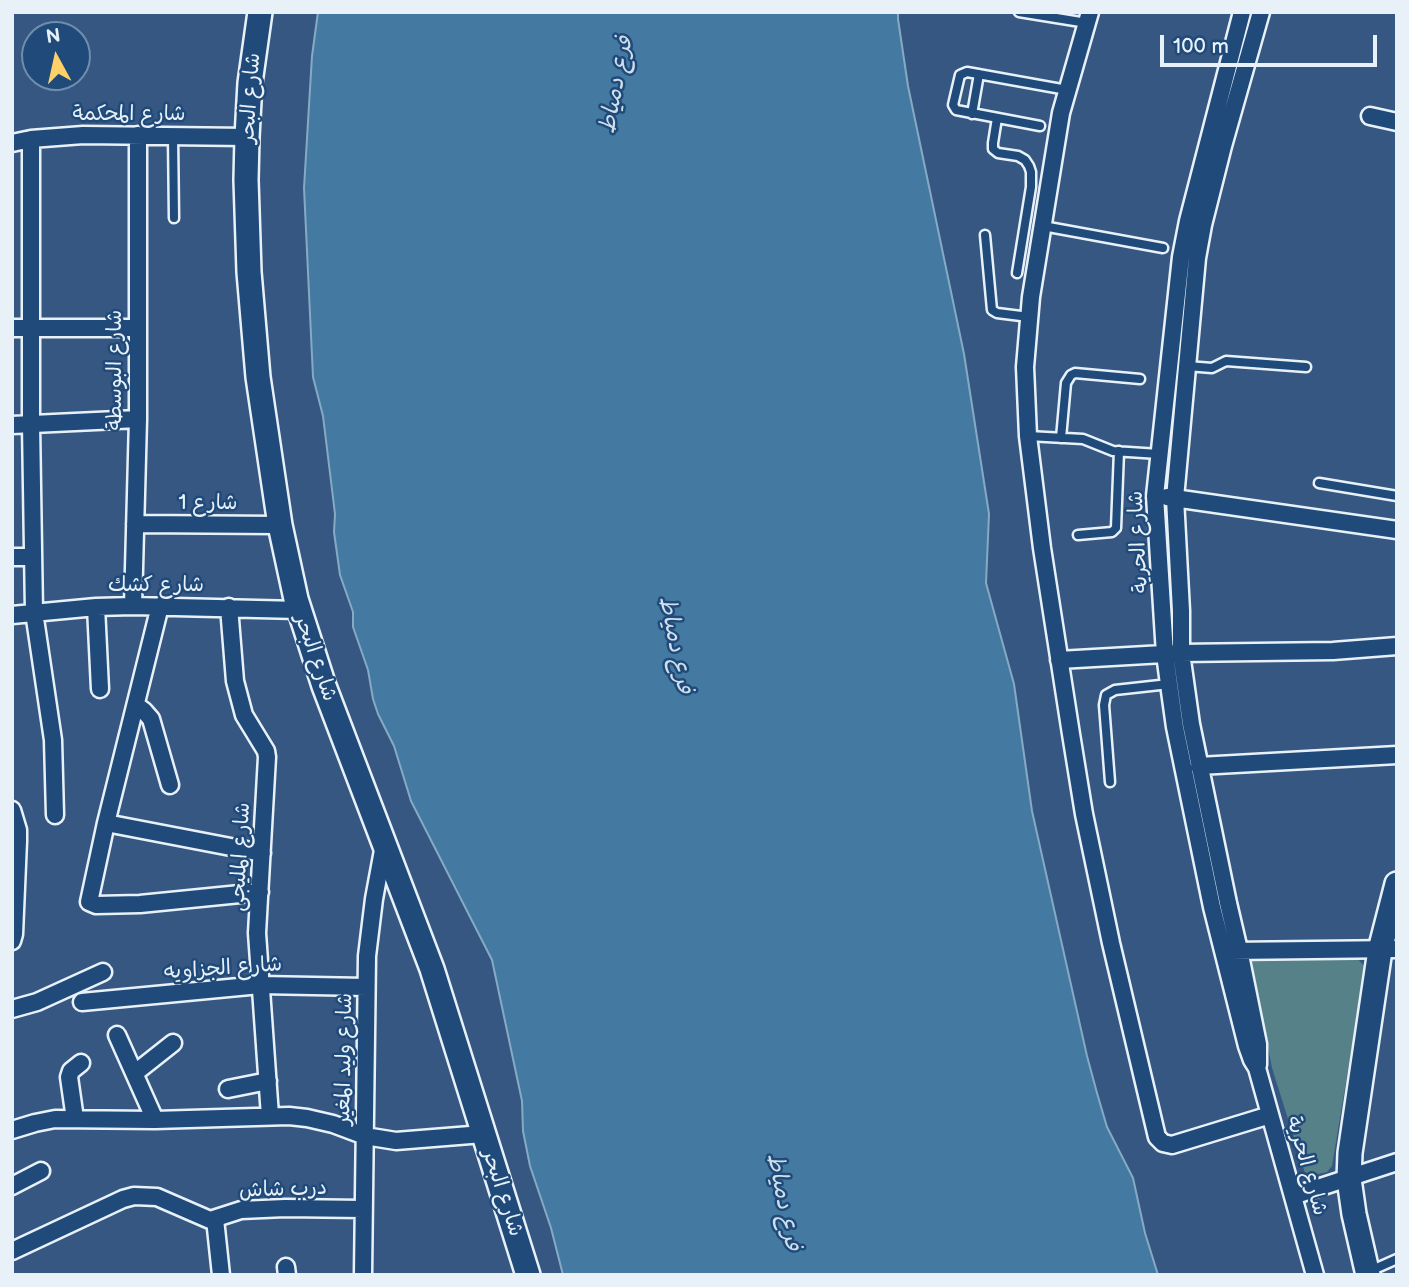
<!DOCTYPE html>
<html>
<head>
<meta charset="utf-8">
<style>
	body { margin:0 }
	#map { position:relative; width:1409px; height:1287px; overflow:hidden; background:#365782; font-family:"Balsamiq Sans",sans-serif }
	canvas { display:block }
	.frame { position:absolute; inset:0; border:14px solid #e8f1f8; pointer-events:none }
	.north { position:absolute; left:21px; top:21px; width:70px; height:70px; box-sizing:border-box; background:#1f4a7a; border:2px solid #6f8dac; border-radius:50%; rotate:352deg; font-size:19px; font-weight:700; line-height:28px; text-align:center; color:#e8f1f8 }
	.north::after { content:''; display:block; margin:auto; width:24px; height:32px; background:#ffd166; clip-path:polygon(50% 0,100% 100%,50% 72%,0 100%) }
	.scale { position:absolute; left:1160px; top:35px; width:217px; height:32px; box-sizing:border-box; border:4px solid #e8f1f8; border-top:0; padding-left:9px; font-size:21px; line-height:24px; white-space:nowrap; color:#e8f1f8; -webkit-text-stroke:5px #1f4a7a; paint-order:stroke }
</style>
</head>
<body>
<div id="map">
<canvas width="1409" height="1287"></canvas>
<div class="frame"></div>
<div class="north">N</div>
<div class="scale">100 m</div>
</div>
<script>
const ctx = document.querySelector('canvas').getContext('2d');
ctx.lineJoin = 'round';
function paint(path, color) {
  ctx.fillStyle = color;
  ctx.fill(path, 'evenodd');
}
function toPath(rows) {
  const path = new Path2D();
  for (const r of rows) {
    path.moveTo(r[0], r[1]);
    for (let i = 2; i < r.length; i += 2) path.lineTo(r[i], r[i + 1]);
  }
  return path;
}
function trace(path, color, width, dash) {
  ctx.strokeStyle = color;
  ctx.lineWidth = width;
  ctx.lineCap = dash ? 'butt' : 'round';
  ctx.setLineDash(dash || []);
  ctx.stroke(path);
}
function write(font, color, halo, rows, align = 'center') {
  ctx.font = font + ' "Balsamiq Sans","Playpen Sans Arabic",sans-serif';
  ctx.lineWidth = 5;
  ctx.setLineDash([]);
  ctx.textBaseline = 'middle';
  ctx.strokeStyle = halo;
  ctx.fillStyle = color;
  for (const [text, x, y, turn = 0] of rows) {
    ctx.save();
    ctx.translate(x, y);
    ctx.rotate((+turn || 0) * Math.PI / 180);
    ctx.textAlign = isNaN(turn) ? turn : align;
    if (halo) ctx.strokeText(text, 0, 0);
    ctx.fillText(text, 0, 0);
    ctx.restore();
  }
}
paint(toPath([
	[1251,957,1357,958,1365,967,1332,1166,1327,1172,1309,1176,1305,1173,1272,1068]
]), '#578189');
const water = toPath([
	[318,12,898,12,898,19,908,86,964,354,989,514,986,583,1014,684,1032,811,1087,1056,1097,1093,1107,1127,1133,1178,1145,1233,1158,1275,563,1275,551,1228,530,1166,523,1131,522,1101,492,960,411,801,394,746,378,714,373,699,368,670,353,627,353,612,340,575,334,532,335,514,323,416,313,377,304,188,312,56,318,12]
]);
paint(water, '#447aa2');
trace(water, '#86aac4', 2);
const lane = toPath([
	[1019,12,1087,23],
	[972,114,979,74],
	[997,118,993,143,993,149,998,153,1018,156,1025,160,1029,166,1031,172,1031,187,1017,273],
	[1040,126,956,110,953,105,960,75,967,72,1067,90],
	[173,136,174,218],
	[1043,226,1163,248],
	[985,235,992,310,997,313,1029,317],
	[1187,366,1212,368,1226,361,1306,367],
	[1028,436,1083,439,1113,451,1159,454],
	[1061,438,1066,383,1071,375,1075,373,1140,379],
	[1319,483,1397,496],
	[1078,535,1112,532,1116,528,1119,451],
	[1110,782,1104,705,1106,695,1115,690,1169,684],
	[1370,1271,1397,1259]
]);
const street = toPath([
	[1090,12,1061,113,1031,297,1025,367,1028,436,1042,548,1071,734,1084,814,1111,943,1157,1137,1163,1143,1172,1145,1270,1115],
	[1242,12,1188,221,1181,257,1155,496,1165,654,1169,684,1175,727,1212,907,1247,1046,1252,1060,1257,1068,1315,1275],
	[1370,116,1397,122],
	[31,139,31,424,34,612,53,740,55,815],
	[12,143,31,139,83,135,247,137],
	[12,328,138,328],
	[12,425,138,419],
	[1167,497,1397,530],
	[135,524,280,525],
	[12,557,33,557],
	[133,606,138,419,138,135],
	[160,606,106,823,89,902,96,905,140,904,260,892],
	[96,607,100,689],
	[229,607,235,681,244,715,266,751,267,757,257,933,270,1116],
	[12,615,96,607,133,606,299,610],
	[1059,660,1181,653,1333,651,1397,646],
	[136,705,144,711,151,719,170,785],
	[1199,766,1397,755],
	[12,810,18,830,18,841,14,934,12,941],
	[106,823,262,853],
	[1231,951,1397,949],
	[82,1002,260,985,366,987],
	[12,1009,37,1002,103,972],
	[117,1035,155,1120],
	[1258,1065,1258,1044,1239,950,1228,903,1191,724,1181,653,1181,611,1175,498,1197,258,1203,225,1223,146,1261,12],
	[135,1073,173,1043],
	[228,1089,268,1081],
	[75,1119,69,1077,71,1071,81,1063],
	[12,1130,35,1123,55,1119,155,1120,289,1116,307,1118,333,1124,365,1136,396,1141,483,1134],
	[12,1186,41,1171],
	[1293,1196,1397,1162],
	[215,1219,221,1275],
	[12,1251,123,1199,134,1196,157,1197,210,1220,241,1210,285,1208,363,1209],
	[286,1267,287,1275],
	[363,1275,367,956,374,899,384,845]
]);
const secondary = toPath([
	[260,12,250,83,247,137,246,180,249,272,258,377,280,525,296,599,324,686,432,969,528,1275],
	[1368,1275,1354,1214,1349,1179,1350,1153,1380,950,1397,884]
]);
trace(lane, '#e8f1f8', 13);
trace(street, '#e8f1f8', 21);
trace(secondary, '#e8f1f8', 28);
trace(lane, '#1f4a7a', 8);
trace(street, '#1f4a7a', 16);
trace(secondary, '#1f4a7a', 23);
write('21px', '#e8f1f8', '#1f4a7a', [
	["شارع البحر",251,98,-86],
	["شارع المحكمة",129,115],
	["شارع البوسطة",116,370,-90],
	["شارع 1",208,504],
	["شارع الحرية",1139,542,-93],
	["شارع كشك",156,586],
	["شارع البحر",315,658,71],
	["شارع المليجى",241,857,-87],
	["شارع الجزاويه",223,969,-4],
	["شارع وليد المغير",345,1059,-89],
	["شارع الحرية",1306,1166,74],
	["درب شاش",283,1190,-2],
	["شارع البحر",502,1193,72]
]);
write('italic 23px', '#cfdfeb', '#1f4a7a', [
	["فرع دمياط",617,85,-79],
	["فرع دمياط",675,645,79],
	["فرع دمياط",783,1202,79]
]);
</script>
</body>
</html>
